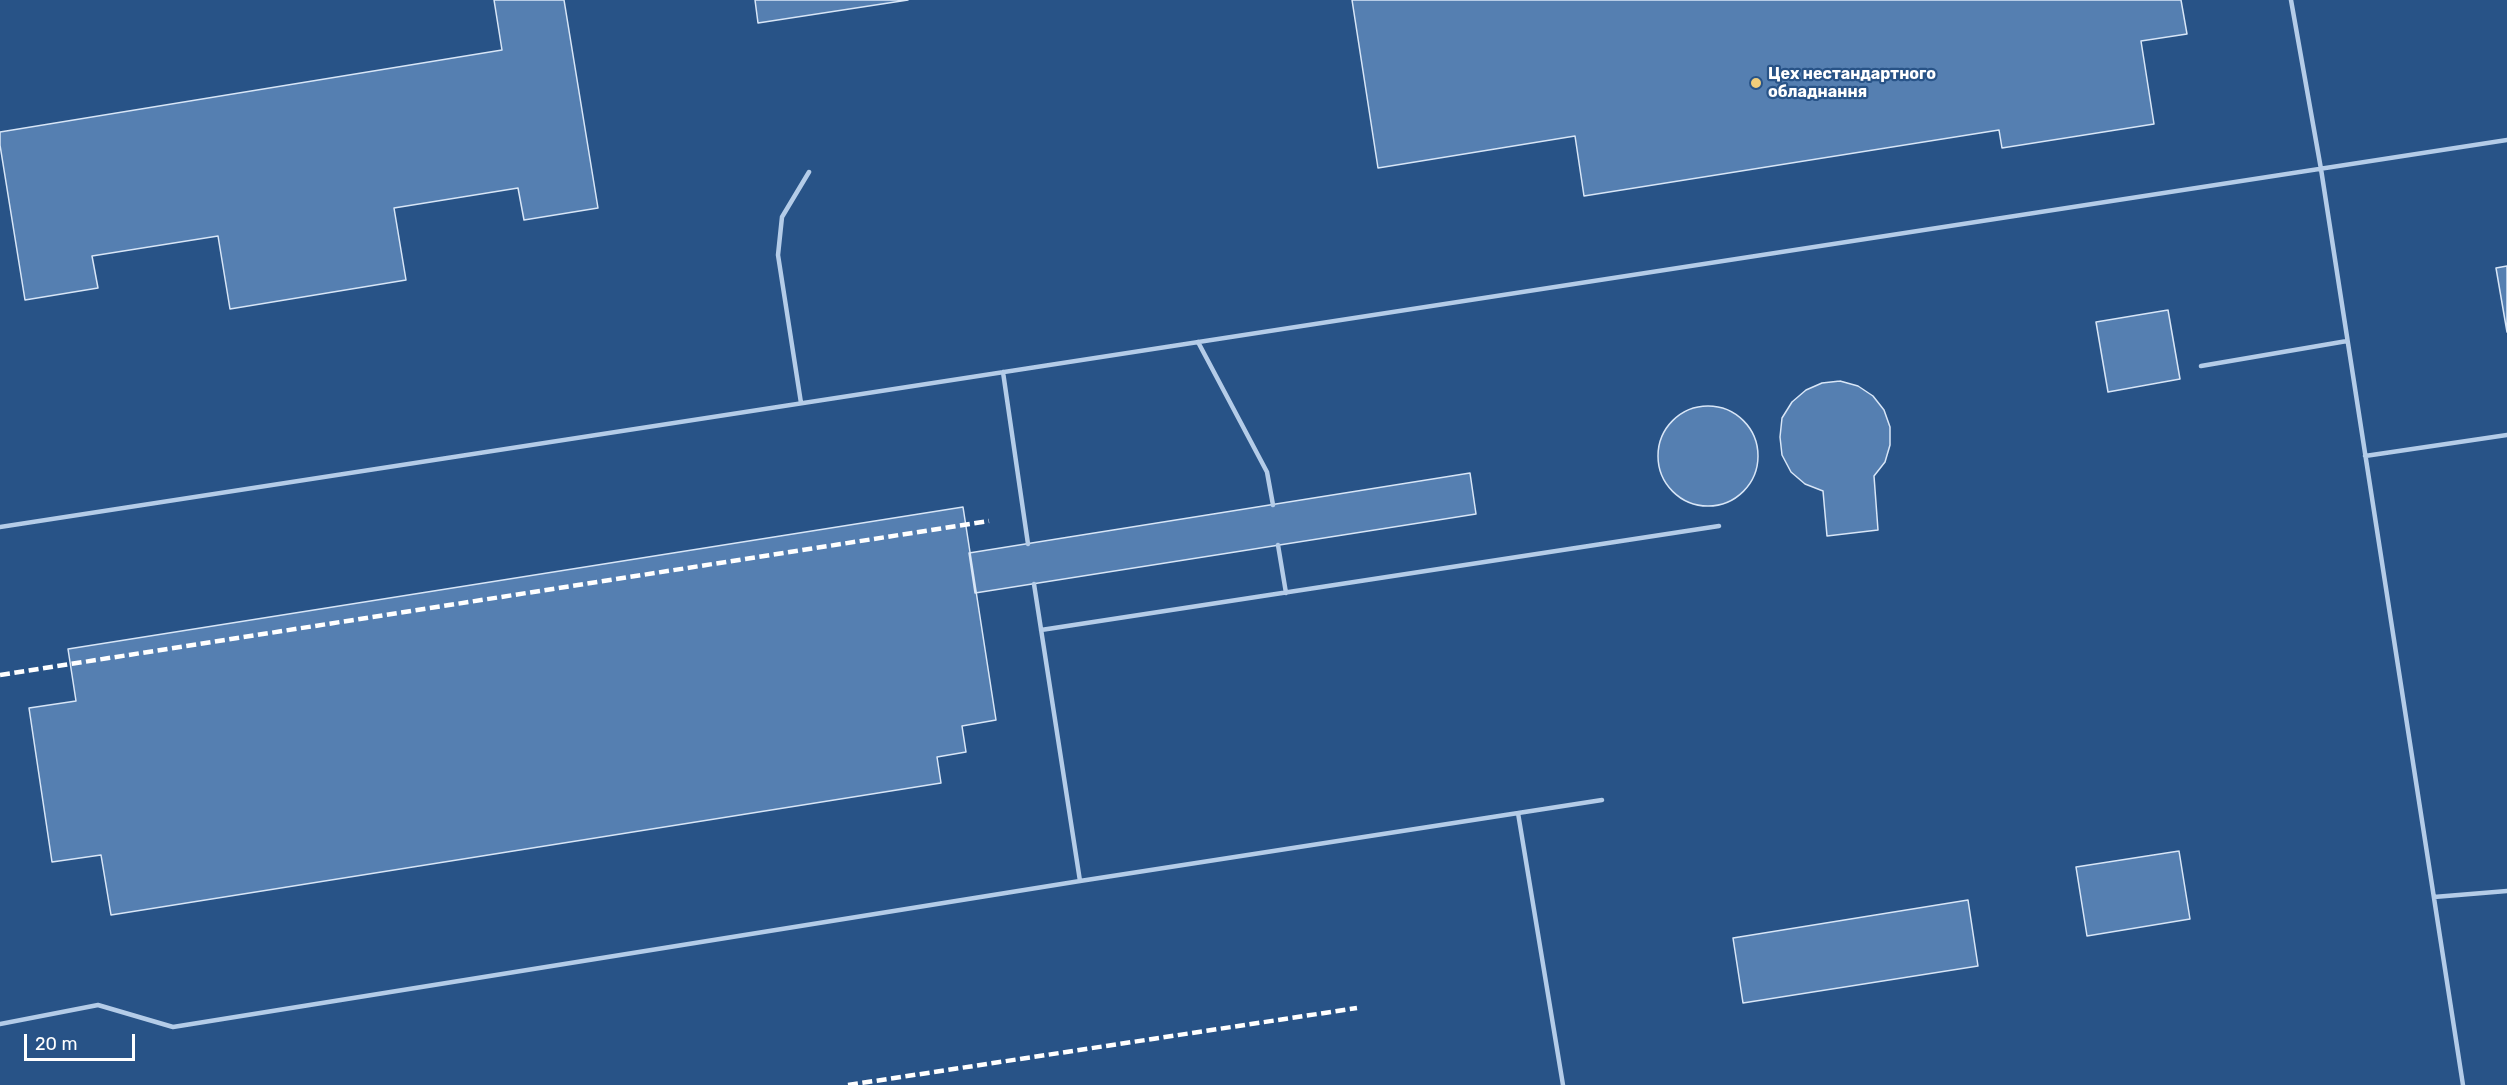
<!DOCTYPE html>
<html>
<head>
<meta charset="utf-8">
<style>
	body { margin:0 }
	#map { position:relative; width:2507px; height:1085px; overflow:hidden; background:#285387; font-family:Rubik,sans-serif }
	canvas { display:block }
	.scale { position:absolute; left:24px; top:1034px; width:111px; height:27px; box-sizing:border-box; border:3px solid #fff; border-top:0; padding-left:8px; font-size:18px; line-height:21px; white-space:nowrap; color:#fff; -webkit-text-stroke:4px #285387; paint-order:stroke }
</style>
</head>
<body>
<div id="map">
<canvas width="2507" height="1085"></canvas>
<div class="scale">20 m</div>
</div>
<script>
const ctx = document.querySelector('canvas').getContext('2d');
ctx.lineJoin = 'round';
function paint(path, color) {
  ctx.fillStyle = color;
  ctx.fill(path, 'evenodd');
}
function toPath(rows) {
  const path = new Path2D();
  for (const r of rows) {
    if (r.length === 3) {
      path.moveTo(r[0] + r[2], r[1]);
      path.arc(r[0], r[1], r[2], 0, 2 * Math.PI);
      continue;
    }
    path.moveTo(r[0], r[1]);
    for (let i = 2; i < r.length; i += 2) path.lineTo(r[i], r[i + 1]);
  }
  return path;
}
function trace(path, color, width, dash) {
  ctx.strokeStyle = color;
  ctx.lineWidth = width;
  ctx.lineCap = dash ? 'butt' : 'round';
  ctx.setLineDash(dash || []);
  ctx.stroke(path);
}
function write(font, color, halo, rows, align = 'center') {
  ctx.font = font + ' Rubik,sans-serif';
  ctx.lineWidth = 4.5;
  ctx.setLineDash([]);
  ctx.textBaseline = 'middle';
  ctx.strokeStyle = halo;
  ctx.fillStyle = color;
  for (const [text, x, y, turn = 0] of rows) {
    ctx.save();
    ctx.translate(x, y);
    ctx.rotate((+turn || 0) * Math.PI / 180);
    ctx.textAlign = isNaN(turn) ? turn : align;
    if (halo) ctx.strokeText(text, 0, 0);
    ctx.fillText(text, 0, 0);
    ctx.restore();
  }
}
const building = toPath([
	[494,0,564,0,598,208,524,220,518,188,394,208,406,280,230,309,218,236,92,256,98,288,25,300,0,145,0,132,502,50,494,0],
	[755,0,908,0,758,23,755,0],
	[1352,0,2181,0,2187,34,2141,41,2154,124,2002,148,1999,130,1584,196,1575,136,1378,168,1352,0],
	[2507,266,2507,332,2496,268,2507,266],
	[2168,310,2180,379,2108,392,2096,322,2168,310],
	[1840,381,1858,386,1873,396,1884,410,1890,427,1890,445,1885,462,1874,476,1878,530,1827,536,1823,491,1805,484,1791,472,1782,455,1780,437,1782,418,1792,402,1806,390,1822,383,1840,381],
	[1708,456,50],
	[1470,473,1476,514,975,593,969,553,1470,473],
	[963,507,996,720,962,726,966,752,937,757,941,783,111,915,101,855,52,862,29,708,76,701,68,649,963,507],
	[2179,851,2190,919,2087,936,2076,867,2179,851],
	[1968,900,1978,966,1743,1003,1733,938,1968,900]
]);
paint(building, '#557fb1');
trace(building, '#d8e6f7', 1.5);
trace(toPath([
	[2291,0,2321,169,2463,1085],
	[1198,342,1267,472,1273,505],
	[2201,366,2347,341],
	[1003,372,1028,544],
	[801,403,778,255,782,217,809,172],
	[2365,456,2507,435],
	[0,527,2507,140],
	[1278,545,1286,593],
	[1034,584,1080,881],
	[1041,630,1719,526],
	[1518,813,1563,1085],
	[2434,897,2507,891],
	[0,1024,98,1005,173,1027,1080,881,1602,800]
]), '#b4cce8', 4.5);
trace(toPath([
	[0,675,989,521],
	[848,1085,1357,1008]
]), '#fff', 4.5, [10, 4.5]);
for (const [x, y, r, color] of [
	[1756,83,6,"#f0cd7b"]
]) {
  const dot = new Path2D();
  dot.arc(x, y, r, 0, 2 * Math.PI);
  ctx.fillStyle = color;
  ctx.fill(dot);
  trace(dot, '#285387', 2);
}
write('bold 16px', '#fff', '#285387', [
	["Цех нестандартного",1768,74],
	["обладнання",1768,92]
], 'left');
</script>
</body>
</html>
